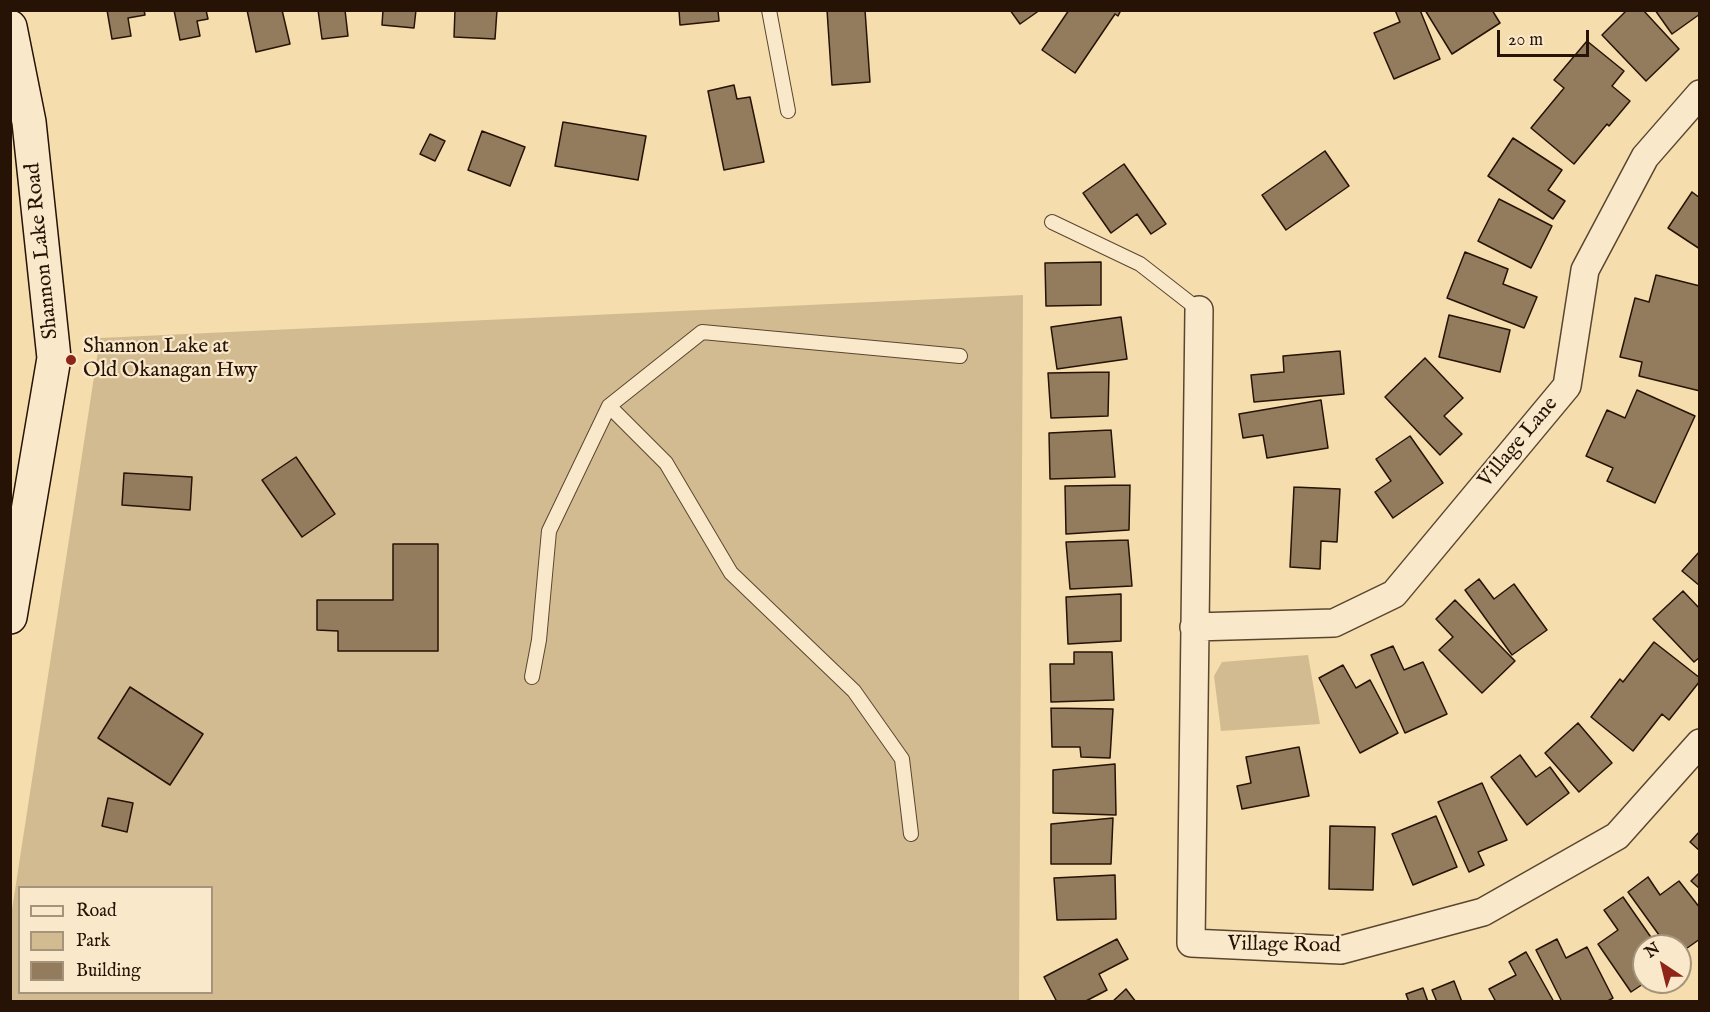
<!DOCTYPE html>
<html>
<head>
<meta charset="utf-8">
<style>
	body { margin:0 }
	#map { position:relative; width:1710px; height:1012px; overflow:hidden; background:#f6ddad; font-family:"IM FELL English",serif }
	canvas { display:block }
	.frame { position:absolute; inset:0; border:12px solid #261306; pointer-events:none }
	.legend { position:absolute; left:18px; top:886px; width:195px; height:108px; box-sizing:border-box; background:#f9e9ca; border:2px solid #a5937c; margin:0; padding:8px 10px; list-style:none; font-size:18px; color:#261306 }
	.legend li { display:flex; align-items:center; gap:12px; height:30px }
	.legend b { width:30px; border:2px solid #a5937c }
	.north { position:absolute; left:1632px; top:934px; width:60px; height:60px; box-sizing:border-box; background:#f9e9ca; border:2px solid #a5937c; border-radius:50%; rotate:325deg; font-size:16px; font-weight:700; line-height:24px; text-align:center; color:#261306 }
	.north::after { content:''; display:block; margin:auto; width:21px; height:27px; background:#8f2418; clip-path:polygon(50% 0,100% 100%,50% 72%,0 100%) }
	.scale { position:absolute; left:1497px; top:30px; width:92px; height:27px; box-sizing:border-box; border:3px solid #261306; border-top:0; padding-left:8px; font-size:18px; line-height:21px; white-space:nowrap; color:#261306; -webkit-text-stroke:4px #f9e9ca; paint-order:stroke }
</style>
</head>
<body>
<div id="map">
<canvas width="1710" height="1012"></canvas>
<div class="frame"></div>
<ul class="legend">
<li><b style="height:8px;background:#f9e9ca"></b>Road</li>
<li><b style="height:16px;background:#d3bb91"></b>Park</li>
<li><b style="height:16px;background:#927c5d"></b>Building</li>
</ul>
<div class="north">N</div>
<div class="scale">20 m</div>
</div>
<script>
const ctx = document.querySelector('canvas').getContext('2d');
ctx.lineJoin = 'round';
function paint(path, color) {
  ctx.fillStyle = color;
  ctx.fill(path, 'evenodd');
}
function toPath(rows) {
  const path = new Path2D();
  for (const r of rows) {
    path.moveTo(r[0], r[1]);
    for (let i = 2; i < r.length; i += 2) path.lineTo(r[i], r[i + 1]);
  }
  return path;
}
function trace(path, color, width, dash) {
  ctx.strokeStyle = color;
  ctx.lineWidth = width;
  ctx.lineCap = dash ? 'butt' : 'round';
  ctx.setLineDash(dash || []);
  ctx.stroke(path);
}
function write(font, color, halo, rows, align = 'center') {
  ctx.font = font + ' "IM FELL English",serif';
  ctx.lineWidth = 4.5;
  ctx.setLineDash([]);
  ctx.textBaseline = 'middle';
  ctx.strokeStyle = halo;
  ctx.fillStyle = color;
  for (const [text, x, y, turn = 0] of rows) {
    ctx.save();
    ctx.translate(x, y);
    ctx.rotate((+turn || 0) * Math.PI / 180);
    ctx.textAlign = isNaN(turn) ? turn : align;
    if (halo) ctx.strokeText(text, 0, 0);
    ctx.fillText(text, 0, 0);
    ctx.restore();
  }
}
paint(toPath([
	[1023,295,1019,1001,11,1002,11,916,100,338],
	[20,888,212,888,212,992,20,992],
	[1308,655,1320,724,1221,731,1214,676,1222,662]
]), '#d3bb91');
const building = toPath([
	[107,10,144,10,145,15,128,18,131,36,112,39,107,10],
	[174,10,206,10,208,19,197,21,200,36,180,40,174,10],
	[247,10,282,10,290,44,256,52,247,10],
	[318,10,345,10,348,36,322,39,318,10],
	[383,10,416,10,414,28,382,25,383,10],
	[455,10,497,10,495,39,454,37,455,10],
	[679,10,718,10,719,21,680,25,679,10],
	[827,10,865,10,870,82,832,85,827,10],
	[1010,10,1040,10,1020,24,1010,10],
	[1069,10,1121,10,1118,16,1115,14,1075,73,1042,50,1069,10],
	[1395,10,1420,10,1440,59,1394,79,1374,33,1400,22,1395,10],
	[1425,10,1492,10,1500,23,1452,54,1425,10],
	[1627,10,1643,10,1679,49,1646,81,1602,35,1627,10],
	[1655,10,1700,10,1700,14,1672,34,1655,10],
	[1587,41,1624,71,1612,86,1630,101,1609,126,1607,124,1574,164,1531,128,1564,88,1554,80,1587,41],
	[734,85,737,99,750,97,764,162,724,170,708,91,734,85],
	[563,122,646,136,638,180,555,166,563,122],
	[482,131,525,147,510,186,468,170,482,131],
	[430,134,445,141,435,161,420,154,430,134],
	[1513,138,1562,170,1548,190,1565,201,1553,219,1488,176,1513,138],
	[1325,151,1349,186,1286,230,1262,195,1325,151],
	[1124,164,1166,224,1151,234,1137,214,1111,233,1083,193,1124,164],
	[1692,192,1700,198,1700,249,1668,228,1692,192],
	[1499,199,1552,226,1531,268,1478,241,1499,199],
	[1465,252,1508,269,1503,284,1537,297,1524,328,1447,298,1465,252],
	[1101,262,1101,305,1046,306,1045,263,1101,262],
	[1656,275,1700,286,1700,391,1639,376,1642,362,1620,357,1635,298,1649,302,1656,275],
	[1449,315,1510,330,1500,372,1439,357,1449,315],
	[1121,317,1127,359,1057,369,1051,327,1121,317],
	[1340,351,1344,394,1254,402,1251,375,1284,372,1283,356,1340,351],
	[1425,358,1463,398,1444,416,1462,434,1440,455,1385,397,1425,358],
	[1109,372,1108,416,1051,418,1048,373,1109,372],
	[1637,390,1695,416,1655,503,1607,481,1613,468,1586,456,1607,410,1625,418,1637,390],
	[1321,400,1328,448,1267,458,1263,435,1243,438,1239,414,1321,400],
	[1111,430,1115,477,1050,479,1049,433,1111,430],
	[1410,436,1443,483,1393,518,1375,492,1391,481,1376,459,1410,436],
	[296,457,335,514,302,537,262,480,296,457],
	[124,473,192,477,190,510,122,505,124,473],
	[1130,485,1129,530,1066,534,1065,486,1130,485],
	[1294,487,1340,489,1337,542,1321,541,1320,569,1290,567,1294,487],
	[1128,540,1132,586,1070,589,1066,542,1128,540],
	[393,544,438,544,438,651,338,651,338,631,317,630,317,600,393,600,393,544],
	[1700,551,1700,586,1682,571,1700,551],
	[1479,579,1494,599,1514,584,1547,630,1512,655,1465,590,1479,579],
	[1683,591,1700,609,1700,657,1694,662,1653,619,1683,591],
	[1121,594,1121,641,1068,644,1066,597,1121,594],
	[1455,600,1515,661,1482,693,1439,650,1453,637,1436,619,1455,600],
	[1654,642,1700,678,1700,681,1669,720,1662,714,1633,751,1591,717,1620,679,1623,682,1654,642],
	[1393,646,1404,670,1423,662,1447,714,1405,733,1371,655,1393,646],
	[1074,652,1112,652,1114,700,1051,702,1050,664,1074,664,1074,652],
	[1343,665,1356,688,1370,680,1398,733,1360,753,1319,678,1343,665],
	[130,687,203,734,170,785,98,738,130,687],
	[1051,708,1113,709,1110,758,1081,757,1080,747,1052,747,1051,708],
	[1578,723,1612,763,1579,792,1545,753,1578,723],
	[1299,747,1309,796,1242,809,1237,786,1251,783,1246,757,1299,747],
	[1520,755,1536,777,1550,767,1569,793,1527,825,1491,777,1520,755],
	[1115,764,1116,815,1053,813,1053,770,1115,764],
	[1482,783,1507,840,1478,852,1484,865,1469,872,1438,802,1482,783],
	[108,798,133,803,127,832,102,826,108,798],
	[1436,816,1457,867,1413,885,1392,834,1436,816],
	[1113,818,1111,864,1051,864,1051,824,1113,818],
	[1330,826,1375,827,1373,890,1329,889,1330,826],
	[1700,831,1700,851,1690,842,1700,831],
	[1700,872,1700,889,1691,881,1700,872],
	[1115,875,1116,919,1057,920,1054,878,1115,875],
	[1648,877,1660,895,1679,881,1700,908,1700,939,1680,953,1680,946,1667,946,1628,892,1648,877],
	[1623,897,1657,946,1644,946,1644,982,1646,982,1631,992,1598,944,1618,930,1604,910,1623,897],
	[1117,939,1128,959,1099,974,1107,990,1084,1002,1057,1002,1044,977,1117,939],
	[1557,939,1566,958,1587,947,1613,998,1606,1002,1562,1002,1536,950,1557,939],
	[1526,952,1554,1002,1496,1002,1489,989,1516,975,1509,962,1526,952],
	[1454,981,1462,1002,1437,1002,1432,990,1454,981],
	[1423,988,1428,1002,1409,1002,1406,994,1423,988],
	[1126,989,1136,1002,1112,1002,1126,989]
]);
paint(building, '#927c5d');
trace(building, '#261306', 1.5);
const lane = toPath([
	[769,10,788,111],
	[1052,222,1140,264,1199,310],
	[609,406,666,463,731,573,854,691,902,759,911,834],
	[532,677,539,640,549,531,609,406,702,332,960,356]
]);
const street = toPath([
	[1199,310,1191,943,1341,950,1483,912,1617,836,1700,743],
	[1194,627,1334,623,1394,594,1567,386,1585,270,1645,157,1700,94]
]);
const secondary = toPath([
	[10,27,29,122,54,358,10,617]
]);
trace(lane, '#5a4630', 16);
trace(street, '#5a4630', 30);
trace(secondary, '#261306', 36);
trace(lane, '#f9e9ca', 14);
trace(street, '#f9e9ca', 27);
trace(secondary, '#f9e9ca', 33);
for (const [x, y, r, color] of [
	[71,360,6,"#8f2418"]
]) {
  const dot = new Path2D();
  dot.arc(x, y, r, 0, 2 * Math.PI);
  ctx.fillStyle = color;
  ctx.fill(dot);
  trace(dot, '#f9e9ca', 2);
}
write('21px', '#261306', '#f9e9ca', [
	["Shannon Lake Road",43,251,-96],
	["Village Lane",1519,443,-50],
	["Village Road",1284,946,1]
]);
write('21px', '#261306', '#f9e9ca', [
	["Shannon Lake at",83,348],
	["Old Okanagan Hwy",83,372]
], 'left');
</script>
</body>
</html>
